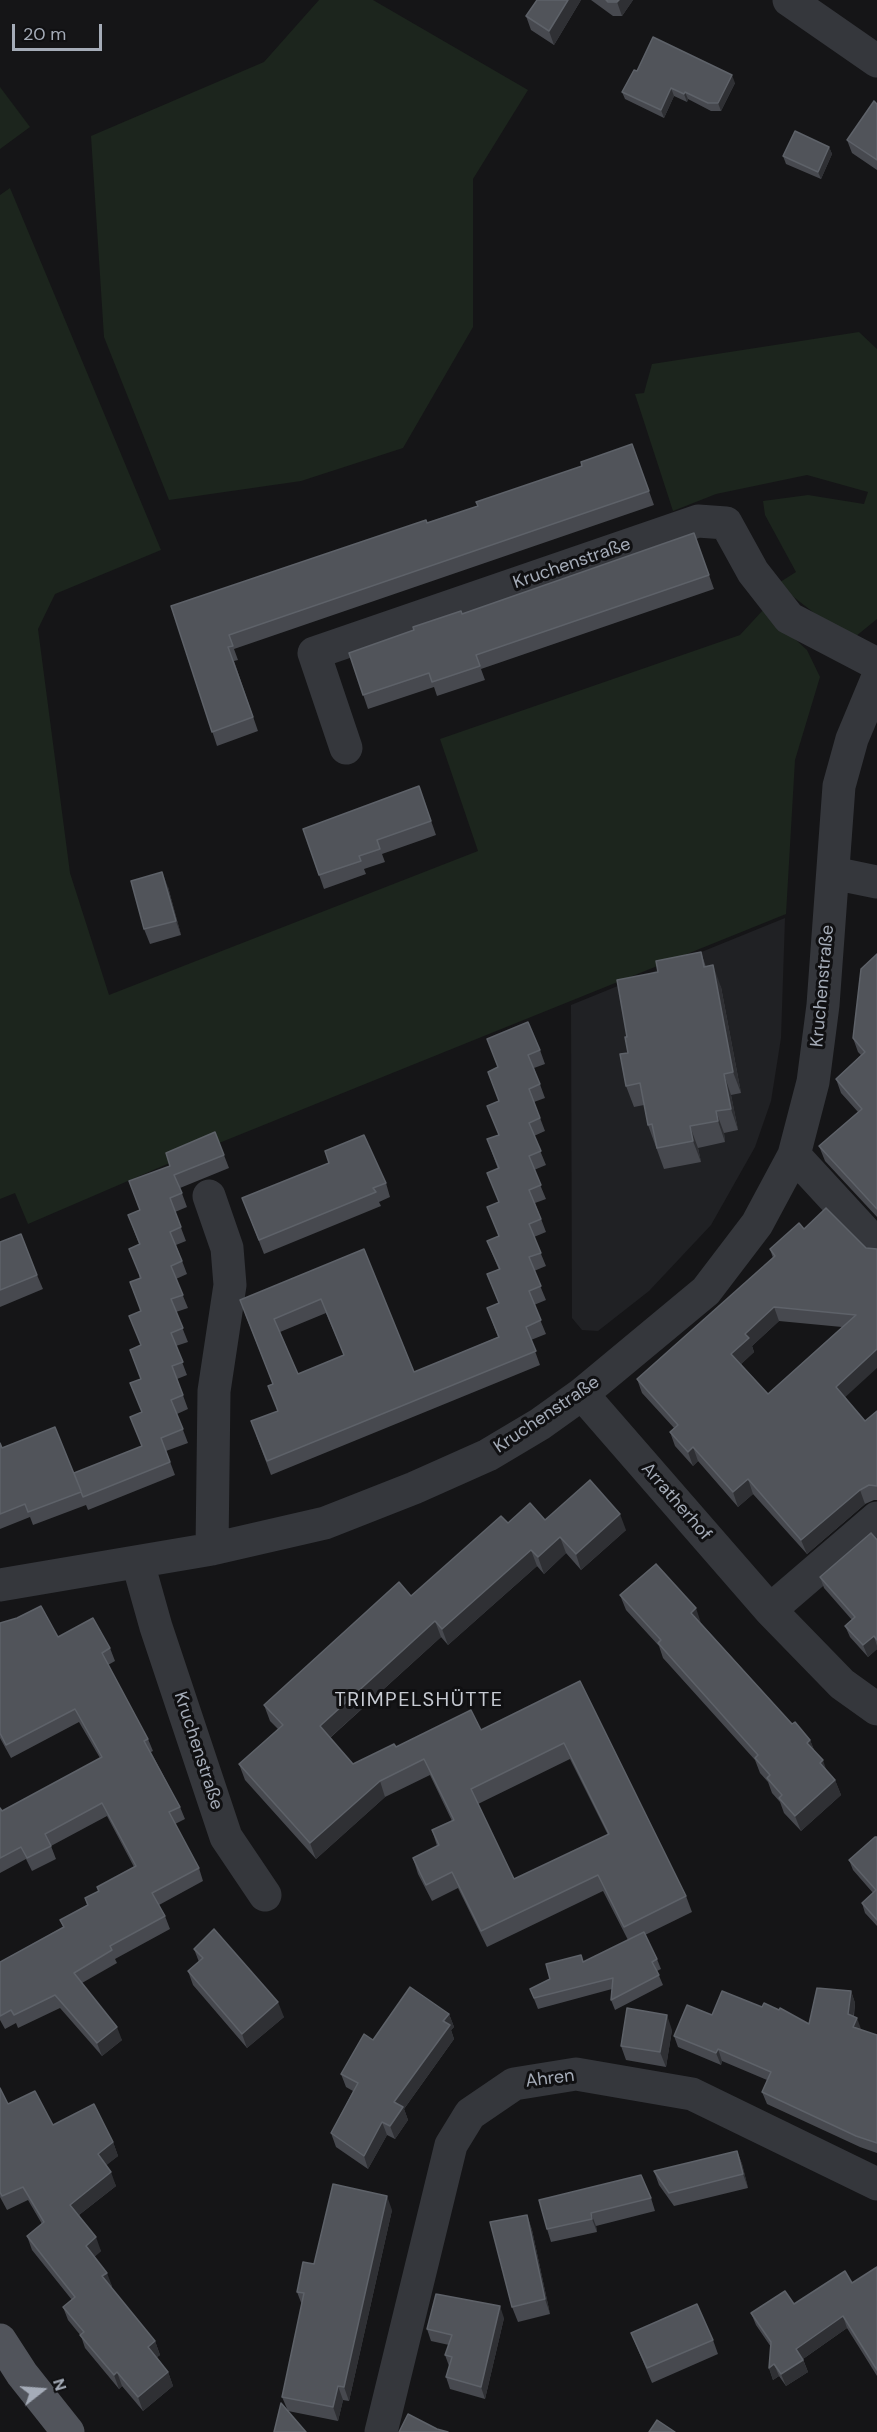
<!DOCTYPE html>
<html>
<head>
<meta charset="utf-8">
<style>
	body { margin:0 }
	#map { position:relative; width:877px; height:2432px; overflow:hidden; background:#151517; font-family:"DM Sans",sans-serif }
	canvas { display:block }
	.north { position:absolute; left:12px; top:2360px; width:60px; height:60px; -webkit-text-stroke:4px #101012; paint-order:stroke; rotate:73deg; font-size:16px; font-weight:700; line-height:24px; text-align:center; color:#a5acb8 }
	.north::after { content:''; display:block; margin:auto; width:21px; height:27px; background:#a5acb8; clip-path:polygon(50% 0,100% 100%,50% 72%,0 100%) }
	.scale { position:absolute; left:12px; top:24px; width:90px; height:27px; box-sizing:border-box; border:3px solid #a5acb8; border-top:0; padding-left:8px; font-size:18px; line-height:21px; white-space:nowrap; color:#a5acb8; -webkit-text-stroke:4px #101012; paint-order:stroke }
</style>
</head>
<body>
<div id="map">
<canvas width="877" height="2432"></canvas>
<div class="north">N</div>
<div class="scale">20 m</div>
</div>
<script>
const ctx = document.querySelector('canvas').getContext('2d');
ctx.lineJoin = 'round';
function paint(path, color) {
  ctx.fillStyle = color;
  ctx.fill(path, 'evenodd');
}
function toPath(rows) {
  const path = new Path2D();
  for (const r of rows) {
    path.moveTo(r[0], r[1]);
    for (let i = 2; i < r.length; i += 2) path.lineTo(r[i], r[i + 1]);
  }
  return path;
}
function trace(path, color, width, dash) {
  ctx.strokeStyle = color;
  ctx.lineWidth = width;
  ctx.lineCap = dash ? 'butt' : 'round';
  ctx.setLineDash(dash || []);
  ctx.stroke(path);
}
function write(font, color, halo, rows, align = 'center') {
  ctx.font = font + ' "DM Sans",sans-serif';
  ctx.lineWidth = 6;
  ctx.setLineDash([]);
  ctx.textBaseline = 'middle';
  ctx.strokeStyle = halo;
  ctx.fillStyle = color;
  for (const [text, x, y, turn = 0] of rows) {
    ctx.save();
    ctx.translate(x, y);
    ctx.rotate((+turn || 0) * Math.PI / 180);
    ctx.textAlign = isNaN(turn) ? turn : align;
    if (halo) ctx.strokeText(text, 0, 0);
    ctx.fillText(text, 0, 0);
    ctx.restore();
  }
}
paint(toPath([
	[785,918,781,1038,771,1101,755,1147,711,1225,649,1291,598,1331,582,1330,572,1318,571,1005]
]), '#202124');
paint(toPath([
	[319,0,373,0,528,90,473,179,473,327,403,448,301,481,169,500,104,337,91,136,264,62],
	[0,87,30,127,0,149],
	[10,188,161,550,55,594,38,629,70,873,109,995,478,851,440,739,740,635,763,610,807,650,820,677,795,760,786,914,172,1162,28,1224,15,1193,0,1199,0,195],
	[859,332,877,349,877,619,850,641,777,584,796,572,765,515,763,501,808,495,864,504,868,492,807,475,716,494,673,511,635,394,644,393,652,364]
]), '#1c251d');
trace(toPath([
	[789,0,877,61],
	[346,748,314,653,698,521,726,523,753,572,789,618,877,664],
	[833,873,877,882],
	[794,1155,877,1245],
	[209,1196,227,1248,230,1285,214,1391,212,1549],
	[582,1394,770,1610,842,1684,877,1709],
	[138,1563,156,1627,226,1837,265,1895],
	[0,1585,212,1549,325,1523,414,1488,488,1455,540,1424,582,1394,706,1291,757,1224,794,1155,813,1082,823,1005,839,786,852,739,877,679],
	[770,1610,877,1518],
	[381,2432,451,2145,470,2114,514,2084,576,2074,692,2094,877,2184]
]), '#35373c', 33);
trace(toPath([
	[0,2340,22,2374,68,2432]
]), '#51545b', 33);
paint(toPath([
	[581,0,554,45,531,30,526,16],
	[591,0,633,0,622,16,613,16],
	[637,71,735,83,721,111,711,111,688,99,687,102,674,96,664,118,625,99,622,92],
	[877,104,877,170,852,153,847,140],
	[829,147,832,154,821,179,786,164,783,156],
	[632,444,654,505,234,649,238,660,234,661,258,731,217,746,171,606,478,506,582,466],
	[694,533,714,589,481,669,485,680,437,696,434,687,368,709,349,653],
	[419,786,436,835,382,854,385,862,364,869,366,874,324,889,303,829],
	[168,887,181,935,150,944,144,929],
	[701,952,706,967,721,987,741,1093,731,1095,738,1130,724,1133,725,1142,698,1148,701,1162,664,1169,648,1125,644,1105,634,1107,626,1086,628,1053,627,1037,658,972],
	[877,954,877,1217,825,1161,819,1146,858,1112,841,1093,836,1079,861,1055,858,1052,853,1038],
	[540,1050,545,1064,534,1068,545,1098,534,1102,545,1131,534,1136,546,1165,534,1170,546,1199,535,1203,546,1232,534,1237,546,1266,534,1271,546,1300,534,1305,546,1334,531,1340,540,1365,271,1475,256,1435,277,1411,273,1384,245,1314,364,1249,414,1372,498,1337,487,1308,499,1304,487,1274,499,1270,487,1241,499,1236,487,1207,499,1202,487,1173,498,1169,487,1139,498,1135,499,1101,488,1072],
	[326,1313,344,1355,298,1374,280,1332],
	[215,1132,229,1168,180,1188,187,1207,175,1212,186,1241,176,1245,187,1274,176,1279,188,1308,176,1312,188,1342,176,1346,187,1375,177,1379,188,1409,177,1414,188,1443,166,1451,175,1475,88,1510,86,1505,33,1525,30,1517,0,1529,0,1443,2,1448,81,1491,142,1446,130,1417,141,1413,139,1244,128,1215,140,1211,170,1166],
	[386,1183,390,1197,379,1202,381,1206,264,1254,242,1198],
	[804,1229,866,1248,845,1397,865,1421,877,1411,877,1500,874,1500,865,1504,807,1554,753,1494,738,1507,698,1461,693,1466,675,1446,670,1432,674,1428,642,1393,637,1379,773,1258,770,1249],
	[779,1321,842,1327,768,1394,741,1364,754,1352,752,1346],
	[0,1242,37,1275,43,1289,0,1307],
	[545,1520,626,1530,581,1570,566,1553,544,1574,537,1566,448,1645,441,1637,330,1738,353,1764,396,1747,481,1730,580,1681,686,1896,692,1912,645,1935,657,1959,661,1969,657,1971,663,1985,615,2010,611,2000,612,1989,538,2009,530,1989,550,1979,581,1955,583,1962,628,1940,603,1891,487,1947,458,1888,432,1901,418,1874,413,1858,437,1846,432,1830,452,1821,430,1775,385,1797,316,1859,245,1780,239,1764,278,1729,270,1721,264,1705,508,1523],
	[570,1759,608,1835,514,1879,478,1804],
	[877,1540,877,1649,868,1657,850,1637,845,1626,852,1620,824,1588,820,1577],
	[620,1595,701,1623,792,1724,810,1740,814,1750,827,1771,835,1780,841,1795,801,1831,784,1813,780,1802,772,1793,768,1782,760,1773,755,1760,663,1658,659,1646,626,1610],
	[0,1623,110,1648,115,1661,108,1665,148,1739,153,1751,151,1752,180,1807,185,1819,175,1824,199,1868,203,1881,159,1905,165,1916,170,1929,115,1959,117,1963,82,1983,122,2040,102,2056,60,2008,18,2028,16,2023,5,2029,0,2020,0,1962,63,1927,60,1920,87,1905,85,1898,98,1892,97,1887,134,1867,107,1816,51,1846,56,1859,32,1871,26,1859,0,1873,0,1808,2,1811,100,1758,79,1722,11,1758,0,1738],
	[877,1837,877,1926,865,1913,862,1903,873,1893,853,1870,849,1860],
	[194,1949,284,2017,247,2048,193,1985,188,1971,199,1962],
	[851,1991,855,2003,854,2016,861,2030,877,2035,877,2153,860,2147,767,2104,762,2092,767,2080,722,2061,721,2065,678,2047,674,2036,712,2015,762,2007,809,2024],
	[449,2014,454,2027,451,2030,454,2039,404,2109,408,2120,395,2139,387,2135,368,2169,336,2147,331,2133,353,2091,346,2087,341,2074,373,2040],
	[672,2030,666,2067,626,2060,621,2046],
	[0,2088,8,2104,53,2125,113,2142,118,2156,106,2165,116,2186,79,2215,101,2251,94,2257,112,2286,111,2287,155,2341,160,2355,157,2357,168,2372,173,2386,143,2411,122,2386,119,2389,85,2348,81,2336,68,2320,63,2307,72,2300,32,2250,27,2236,42,2224,28,2200,7,2210,0,2197],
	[737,2151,742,2164,748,2188,674,2206,659,2185,654,2171],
	[651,2198,655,2211,596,2226,597,2232,551,2242,547,2229,539,2200],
	[392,2210,349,2401,343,2400,338,2421,288,2411,282,2397,302,2305,297,2292,314,2264],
	[527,2215,532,2230,550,2314,518,2322,512,2307],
	[877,2267,877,2376,847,2328,803,2359,808,2372,786,2386,779,2376,773,2380,769,2368,771,2347,756,2325,751,2313,794,2304,852,2283],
	[504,2318,485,2399,450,2389,446,2377,449,2366,445,2355,449,2345,431,2341,427,2329],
	[631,2333,713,2340,718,2354,652,2383]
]), '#47494f');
paint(toPath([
	[568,0,581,0,554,45,549,31],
	[619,0,633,0,622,16,617,2],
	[732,75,735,83,721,111,718,103],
	[671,88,674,96,664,118,661,110],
	[685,92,688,99,687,102,684,94],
	[829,147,832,154,821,179,818,172],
	[162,872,168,887,181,935,176,921],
	[713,965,721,987,741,1093,733,1072],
	[724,1074,731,1095,738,1130,731,1109],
	[716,1111,724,1133,725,1142,718,1121],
	[690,1126,698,1148,701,1162,693,1141],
	[774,1307,779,1321,752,1346,754,1352,737,1368,731,1354,745,1334],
	[877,1349,877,1368,841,1401,836,1387],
	[693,1447,698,1461,693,1466,688,1452],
	[748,1479,753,1494,738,1507,733,1492],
	[860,1490,865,1504,807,1554,801,1540],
	[620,1514,626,1530,581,1570,576,1554],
	[560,1537,566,1553,544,1574,538,1557],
	[531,1550,537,1566,448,1645,442,1629],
	[696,1608,701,1623,696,1628,691,1613],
	[435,1621,441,1637,325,1742,320,1726],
	[874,1636,877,1646,877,1649,868,1657,863,1645],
	[810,1740,816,1755,807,1743],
	[823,1760,828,1775,820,1763],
	[835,1780,841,1795,801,1831,795,1816],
	[380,1781,385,1797,316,1859,310,1843],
	[851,1991,855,2003,852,2026,848,2014],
	[278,2002,284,2017,247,2048,242,2034],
	[449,2014,454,2027,451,2030,454,2039,404,2109,408,2120,395,2139,390,2126,394,2102],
	[667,2015,672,2030,666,2067,660,2052],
	[857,2018,861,2029,853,2027],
	[117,2027,122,2040,102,2056,97,2043],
	[718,2049,722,2061,721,2065,716,2053],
	[382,2122,387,2135,368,2169,364,2156],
	[113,2142,118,2156,103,2168,98,2154],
	[737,2151,742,2164,748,2188,743,2174],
	[111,2172,116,2186,75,2218,70,2205],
	[387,2196,392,2210,349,2401,344,2387],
	[591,2213,596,2226,597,2232,592,2219],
	[527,2215,532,2230,550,2314,545,2299],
	[96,2237,101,2251,91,2260,86,2246],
	[107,2273,112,2286,107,2290,102,2276],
	[500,2306,504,2318,485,2399,481,2387],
	[843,2316,847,2328,800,2361,796,2349],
	[155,2341,160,2355,153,2360,148,2347],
	[803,2360,808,2372,786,2386,781,2374],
	[774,2364,779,2376,773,2380,769,2368],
	[117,2372,122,2386,119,2389,114,2375],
	[168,2372,173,2386,143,2411,138,2397],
	[338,2386,343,2400,338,2421,333,2407]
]), '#2f3034');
const building = toPath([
	[537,0,568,0,549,31,526,16,537,0],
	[606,0,619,0,617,2,608,2,606,0],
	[653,37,732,75,718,103,708,103,685,92,684,94,671,88,661,110,622,92,634,70,637,71,653,37],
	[874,101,877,104,877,160,847,140,874,101],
	[795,131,829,147,818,172,783,156,795,131],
	[632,444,649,491,229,635,233,646,228,647,253,717,212,732,171,606,426,520,427,523,478,506,476,502,582,466,581,462,632,444],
	[694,533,709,575,476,655,480,666,432,682,429,673,363,695,349,653,414,630,413,627,461,611,462,614,694,533],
	[419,786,431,821,377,840,380,849,359,856,361,861,319,875,303,829,419,786],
	[162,872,176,921,144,929,131,881,162,872],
	[701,952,704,967,713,965,733,1072,724,1074,731,1109,716,1111,718,1121,690,1126,693,1141,657,1148,652,1124,648,1125,640,1083,626,1086,620,1054,628,1053,625,1037,627,1037,617,980,658,972,656,961,701,952],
	[877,954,877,1209,819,1146,862,1109,836,1079,865,1052,853,1038,861,969,877,954],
	[528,1022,540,1050,528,1055,540,1084,529,1089,540,1118,529,1123,541,1151,529,1156,541,1185,529,1190,541,1219,529,1224,541,1253,529,1257,541,1286,529,1291,541,1320,526,1327,536,1351,267,1461,251,1421,278,1411,268,1386,273,1384,240,1300,364,1249,414,1372,499,1337,487,1308,499,1303,487,1274,500,1269,487,1241,499,1236,487,1207,499,1202,487,1173,499,1168,487,1139,499,1135,487,1106,499,1101,488,1072,498,1067,487,1039,528,1022],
	[321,1299,344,1355,298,1374,274,1319,321,1299],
	[215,1132,224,1155,174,1175,182,1193,170,1198,181,1227,170,1232,182,1261,171,1266,183,1295,171,1299,183,1328,171,1333,183,1362,172,1366,183,1395,171,1400,183,1429,161,1438,170,1462,83,1497,81,1492,28,1512,25,1504,0,1514,0,1443,2,1448,55,1427,81,1491,74,1473,142,1446,130,1417,142,1412,130,1383,141,1379,130,1350,141,1345,129,1316,141,1311,130,1282,141,1278,129,1249,140,1244,128,1215,140,1210,129,1181,170,1166,166,1153,215,1132],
	[364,1135,386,1183,373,1188,376,1192,259,1240,242,1198,329,1163,325,1151,364,1135],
	[826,1208,866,1248,877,1249,877,1349,836,1387,865,1421,877,1411,877,1486,869,1485,860,1490,801,1540,748,1479,733,1492,693,1447,688,1452,670,1432,678,1425,637,1379,775,1256,770,1249,799,1223,804,1229,826,1208],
	[774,1307,856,1315,768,1394,731,1354,749,1338,745,1334,774,1307],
	[21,1234,37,1275,0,1290,0,1242,21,1234],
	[590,1480,620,1514,576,1554,560,1537,538,1557,531,1550,442,1629,435,1621,320,1726,353,1764,394,1744,396,1747,471,1710,481,1730,580,1681,686,1896,624,1927,598,1875,481,1931,452,1872,426,1885,413,1858,439,1845,432,1830,454,1820,424,1759,380,1781,310,1843,239,1764,283,1725,264,1705,399,1582,411,1596,501,1516,508,1523,530,1503,545,1520,590,1480],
	[564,1743,609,1834,514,1879,471,1789,564,1743],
	[871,1533,877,1540,877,1640,874,1636,863,1645,845,1626,855,1617,820,1577,871,1533],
	[656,1564,696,1608,691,1613,792,1724,795,1722,810,1740,807,1743,823,1760,820,1763,835,1780,795,1816,779,1798,782,1795,767,1778,770,1775,755,1758,758,1755,658,1643,661,1640,620,1595,656,1564],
	[41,1606,58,1637,93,1618,110,1648,102,1653,148,1739,144,1741,180,1807,169,1812,199,1868,152,1893,165,1916,110,1946,112,1950,74,1973,117,2027,97,2043,55,1995,14,2015,11,2010,0,2016,0,1962,64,1927,60,1920,88,1905,85,1898,99,1891,97,1887,136,1866,102,1803,45,1834,51,1846,27,1858,21,1847,0,1858,0,1808,2,1811,102,1757,75,1709,6,1745,0,1733,0,1623,17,1618,41,1606],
	[875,1837,877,1837,877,1920,862,1903,876,1890,849,1860,875,1837],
	[214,1929,278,2002,242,2034,188,1971,203,1958,194,1949,214,1929],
	[644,1932,657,1959,652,1962,659,1975,611,2000,613,1978,534,1998,530,1989,550,1979,546,1964,581,1955,583,1962,644,1932],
	[410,1987,449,2014,443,2021,450,2025,394,2102,403,2107,390,2126,382,2122,364,2156,331,2133,358,2083,341,2074,364,2034,373,2040,410,1987],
	[817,1988,851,1991,848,2014,857,2018,853,2027,877,2035,877,2143,856,2136,762,2092,771,2072,718,2049,716,2053,674,2036,687,2005,712,2015,722,1991,762,2007,764,2003,779,2010,780,2008,809,2024,817,1988],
	[627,2008,667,2015,660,2052,621,2046,627,2008],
	[0,2088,8,2104,35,2091,53,2125,94,2104,113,2142,98,2154,111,2172,70,2205,96,2237,86,2246,107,2273,102,2276,155,2341,148,2347,168,2372,138,2397,117,2372,114,2375,80,2335,84,2332,63,2307,75,2297,27,2236,44,2222,23,2187,2,2196,0,2192,0,2088],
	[737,2151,743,2174,669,2193,654,2171,737,2151],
	[641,2175,651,2198,591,2213,592,2219,547,2229,539,2200,641,2175],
	[333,2184,387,2196,344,2387,338,2386,333,2407,282,2397,304,2293,297,2292,303,2262,314,2264,333,2184],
	[527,2215,545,2299,512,2307,490,2222,527,2215],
	[877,2267,877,2370,843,2316,796,2349,803,2360,781,2374,774,2364,769,2368,771,2342,751,2313,785,2291,794,2304,845,2271,852,2283,877,2267],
	[436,2294,500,2306,481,2387,446,2377,452,2357,445,2355,452,2335,427,2329,436,2294],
	[697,2304,713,2340,647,2368,631,2333,697,2304],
	[281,2403,306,2432,274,2432,281,2403],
	[408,2414,437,2429,448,2432,399,2432,408,2414],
	[657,2420,675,2432,649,2432,657,2420]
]);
paint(building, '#51545a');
trace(building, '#5e6269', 1.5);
write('18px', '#a5acb8', '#101012', [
	["Kruchenstraße",572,564,-19],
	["Kruchenstraße",823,986,-85],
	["Kruchenstraße",547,1415,-34],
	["Arratherhof",676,1502,49],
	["Kruchenstraße",198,1751,72],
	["Ahren",550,2079,-7]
]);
ctx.letterSpacing = '1.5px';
write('20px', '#c7cbd3', '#101012', [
	["TRIMPELSHÜTTE",419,1701]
]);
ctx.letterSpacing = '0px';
</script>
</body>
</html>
